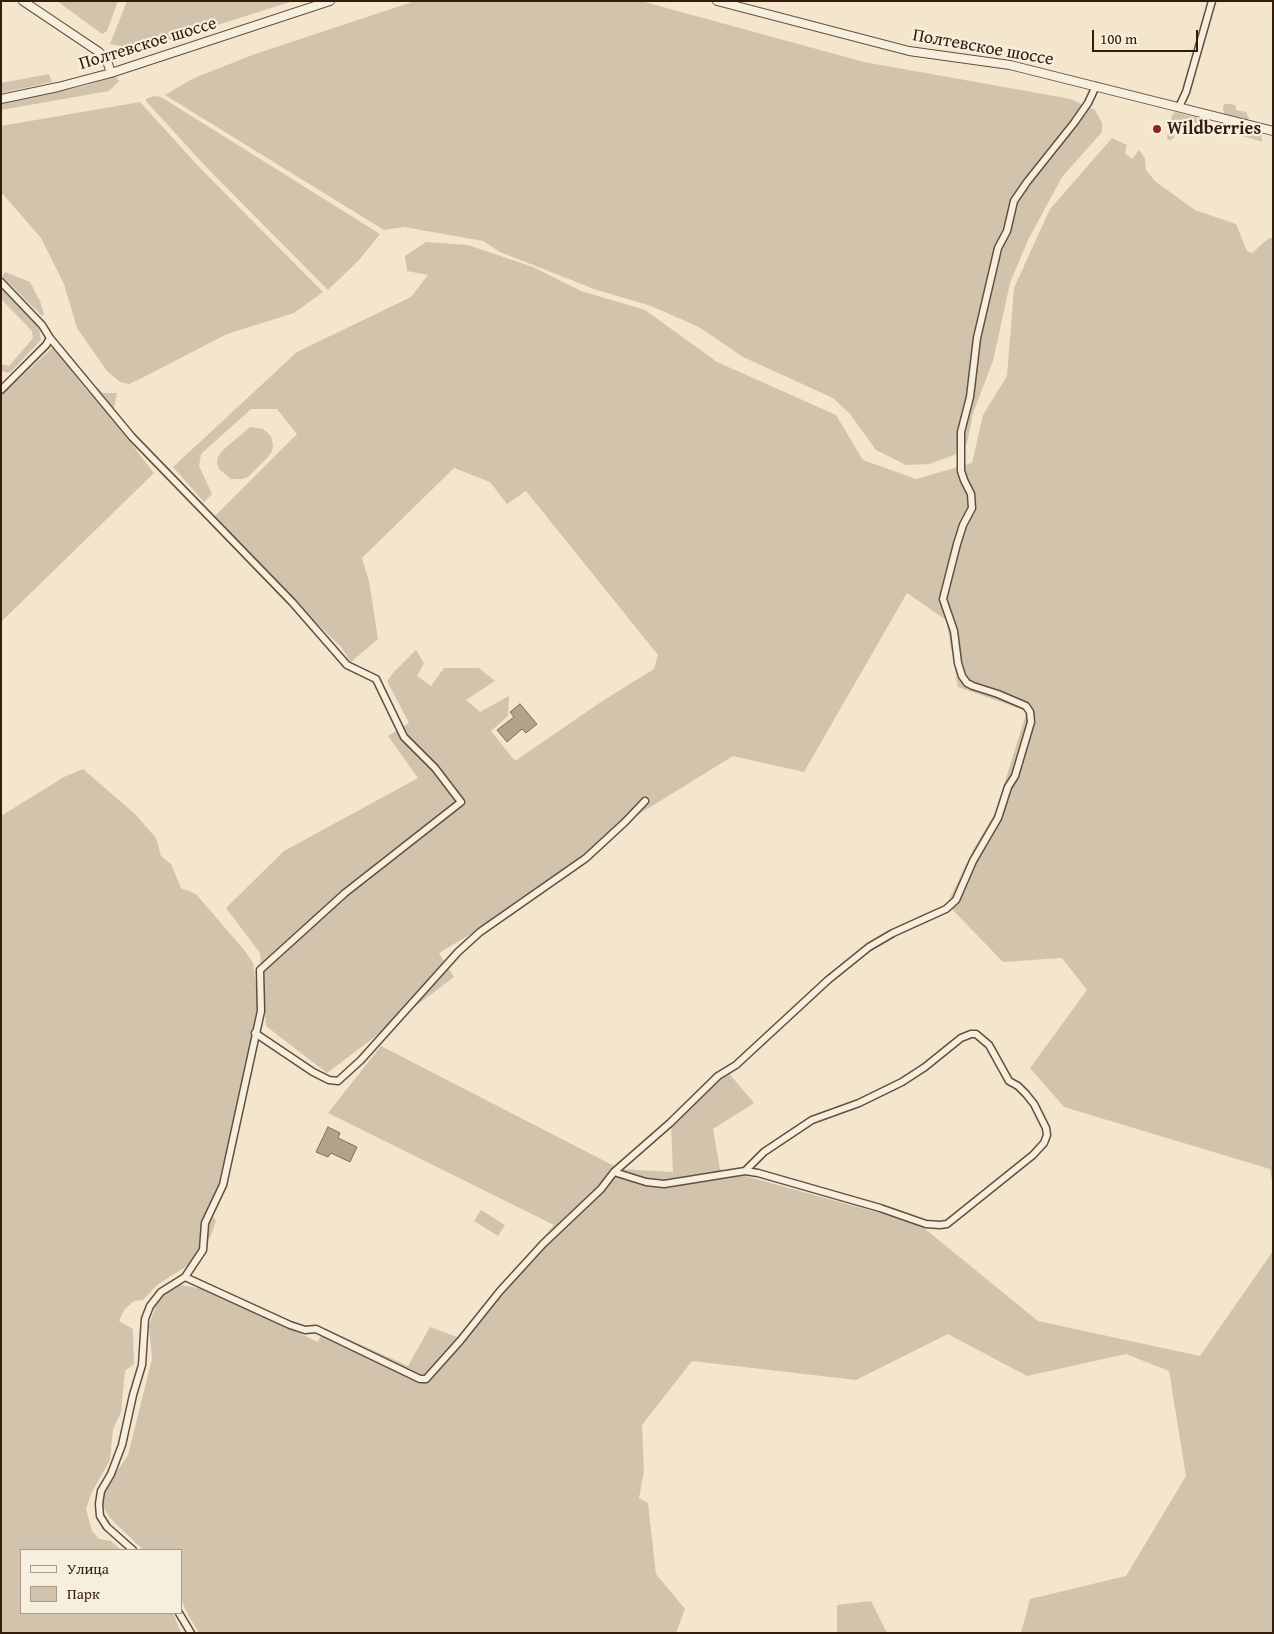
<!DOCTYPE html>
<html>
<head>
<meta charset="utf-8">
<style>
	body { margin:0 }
	#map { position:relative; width:1274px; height:1634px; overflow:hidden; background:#f3e6cd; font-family:"Gentium Book Plus",serif }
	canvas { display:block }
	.frame { position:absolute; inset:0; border:2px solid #331d0a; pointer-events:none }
	.legend { position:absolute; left:20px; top:1549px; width:162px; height:65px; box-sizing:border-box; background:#f7efde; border:1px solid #a99b89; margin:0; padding:6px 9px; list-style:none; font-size:15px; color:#331d0a }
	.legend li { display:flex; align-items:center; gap:10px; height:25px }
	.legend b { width:25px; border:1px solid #a99b89 }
	.scale { position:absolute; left:1092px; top:30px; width:106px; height:22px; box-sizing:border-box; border:2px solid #331d0a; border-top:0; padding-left:6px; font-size:15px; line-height:18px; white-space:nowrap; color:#331d0a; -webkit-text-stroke:4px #f7efde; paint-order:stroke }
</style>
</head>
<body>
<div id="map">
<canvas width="1274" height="1634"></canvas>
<div class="frame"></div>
<ul class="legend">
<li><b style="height:6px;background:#f7efde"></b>Улица</li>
<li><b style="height:14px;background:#d2c4ac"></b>Парк</li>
</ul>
<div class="scale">100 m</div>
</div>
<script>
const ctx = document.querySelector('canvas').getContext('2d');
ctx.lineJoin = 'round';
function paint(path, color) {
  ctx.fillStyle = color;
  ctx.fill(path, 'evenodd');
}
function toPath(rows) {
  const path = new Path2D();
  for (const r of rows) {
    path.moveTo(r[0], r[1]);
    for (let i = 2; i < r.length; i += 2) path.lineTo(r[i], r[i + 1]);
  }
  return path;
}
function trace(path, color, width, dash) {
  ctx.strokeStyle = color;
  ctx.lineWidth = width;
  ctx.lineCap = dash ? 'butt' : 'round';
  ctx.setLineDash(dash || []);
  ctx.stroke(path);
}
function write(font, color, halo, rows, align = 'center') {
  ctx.font = font + ' "Gentium Book Plus",serif';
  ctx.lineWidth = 4.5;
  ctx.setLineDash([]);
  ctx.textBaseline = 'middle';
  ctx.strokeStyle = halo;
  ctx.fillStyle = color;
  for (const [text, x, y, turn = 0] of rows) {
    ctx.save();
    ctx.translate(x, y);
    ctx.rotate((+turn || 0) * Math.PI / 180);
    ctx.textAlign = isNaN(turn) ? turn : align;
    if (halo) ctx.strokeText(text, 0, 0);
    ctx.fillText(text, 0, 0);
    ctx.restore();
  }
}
paint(toPath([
	[57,1,118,1,107,31,102,34],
	[127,1,293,1,135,51,132,48,110,44],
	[415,1,641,1,864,62,1071,99,1095,110,1102,123,1102,132,1062,177,1028,240,1010,283,993,361,973,413,967,443,954,455,929,464,906,465,876,450,850,414,833,398,743,357,699,327,651,306,594,289,500,252,483,241,404,227,384,230,165,95,194,78,255,54],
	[49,74,52,82,1,93,1,83],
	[115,76,119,81,109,91,1,110,1,103,85,86],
	[154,96,161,97,380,234,359,260,328,290,207,168,146,101,146,99],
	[140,102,200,168,323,292,294,313,227,334,140,379,129,384,120,382,107,371,77,328,64,284,41,238,1,192,1,126],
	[1224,104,1232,104,1236,106,1236,110,1246,112,1249,118,1246,122,1261,132,1262,141,1260,141,1221,130,1219,125,1225,116,1223,109],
	[1175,112,1206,120,1207,126,1181,120,1175,130,1174,138,1171,140,1168,140,1167,137,1172,115],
	[1112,138,1127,145,1125,153,1132,159,1139,150,1145,158,1146,170,1156,182,1195,210,1236,224,1247,251,1252,253,1269,238,1273,238,1273,1188,1270,1169,1064,1107,1030,1068,1087,990,1062,958,1003,962,947,904,974,848,995,813,1027,711,958,687,946,620,907,593,804,772,733,756,639,814,559,881,439,953,454,977,327,1073,266,1026,260,953,226,908,284,851,418,778,388,736,409,723,387,681,393,673,416,650,424,663,417,676,431,686,444,668,479,668,495,681,466,700,480,712,509,696,508,716,491,731,515,761,601,702,654,669,658,655,526,491,507,504,490,482,454,468,362,558,369,581,378,639,351,662,341,647,293,600,215,516,297,434,277,409,251,409,201,454,199,466,212,494,204,502,173,467,297,352,411,297,428,275,407,271,405,256,426,242,468,245,533,267,581,291,645,310,717,362,836,415,863,460,916,479,972,463,983,415,1007,376,1014,288,1050,209],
	[5,272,30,282,40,301,44,314,42,316,2,276],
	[1,289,39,328,41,340,10,373,1,371,1,364,9,366,33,338,32,331,1,299],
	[53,347,88,392,91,389,97,387,103,393,117,393,114,408,107,412,154,473,1,622,1,396],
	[250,427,263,429,271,436,273,445,272,451,268,457,248,477,242,479,231,479,219,469,217,463,218,457,222,451],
	[83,769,136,815,156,838,161,856,171,864,181,888,196,894,245,951,253,963,257,992,257,1008,246,1068,217,1192,210,1210,216,1221,210,1238,193,1262,157,1285,143,1300,134,1301,124,1310,119,1321,133,1329,134,1364,125,1371,121,1412,113,1429,110,1460,91,1494,86,1509,92,1531,99,1539,111,1541,121,1550,21,1550,21,1613,173,1613,181,1633,1,1633,1,816,64,777],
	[381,1046,620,1169,673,1172,671,1122,727,1071,754,1103,713,1129,720,1169,919,1224,1038,1321,1200,1356,1273,1251,1273,1633,1021,1633,1030,1599,1126,1576,1186,1476,1169,1371,1126,1354,1027,1376,948,1334,856,1380,692,1361,642,1425,644,1471,639,1498,648,1503,656,1574,685,1609,676,1633,199,1633,188,1615,181,1599,181,1550,143,1550,109,1517,102,1504,106,1488,128,1455,152,1359,149,1326,157,1301,176,1284,208,1290,318,1342,324,1328,408,1366,430,1327,457,1337,554,1225,328,1113],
	[481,1210,505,1225,498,1236,474,1221],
	[871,1601,887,1633,837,1633,837,1605]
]), '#d2c4ac');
const water = toPath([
	[520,704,537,724,526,733,522,729,507,742,497,730,514,717,510,712,520,704],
	[328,1127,340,1133,338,1138,357,1147,350,1162,331,1153,328,1157,316,1152,328,1127]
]);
paint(water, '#b2a28b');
trace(water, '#7f6d57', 1);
const minor = toPath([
	[1179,107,1186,92,1212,1],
	[1,282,42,325,50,338,132,437,292,602,347,665,376,679,404,737,435,768,461,802,345,893,260,970,261,1011,223,1185,205,1223,203,1250,185,1277,161,1292,150,1306,145,1319,142,1365,133,1395,122,1445,111,1474,101,1491,99,1504,100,1516,107,1527,133,1550],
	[1,390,46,345,50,338],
	[255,1033,313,1072,329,1080,338,1081,361,1060,458,952,480,932,586,858,625,822,645,801],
	[614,1172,646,1182,664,1184,745,1171,758,1173,880,1208,926,1224,940,1225,947,1224,1033,1155,1044,1143,1047,1135,1046,1128,1034,1104,1026,1094,1018,1086,1009,1081,989,1045,976,1034,971,1034,961,1038,925,1067,902,1082,859,1103,812,1120,764,1152,745,1171],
	[185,1277,290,1325,305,1330,316,1329,420,1379,426,1379,460,1341,500,1291,543,1244,601,1189,614,1172,670,1123,718,1076,736,1065,828,980,869,947,893,933,946,909,956,900,973,861,998,818,1008,787,1015,776,1031,722,1030,712,1026,706,998,694,973,686,967,683,962,676,958,663,954,631,943,599,957,544,963,525,972,508,971,494,964,480,961,471,961,432,970,397,977,338,998,248,1007,231,1014,201,1027,182,1074,123,1088,103,1096,86],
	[179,1613,191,1633]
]);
const tertiary = toPath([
	[23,1,99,52,107,61,111,73],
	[717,1,909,51,1010,65,1273,131],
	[1,99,58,87,111,73,330,1]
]);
trace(minor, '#634f3b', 9);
trace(tertiary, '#634f3b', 10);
trace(minor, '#f7efde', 6);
trace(tertiary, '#f7efde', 8);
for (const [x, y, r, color] of [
	[1157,129,5,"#8f2418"]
]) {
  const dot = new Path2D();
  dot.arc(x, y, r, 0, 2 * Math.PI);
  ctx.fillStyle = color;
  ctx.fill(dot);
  trace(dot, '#f7efde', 2);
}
write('18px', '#331d0a', '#f7efde', [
	["Полтевское шоссе",148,44,-17],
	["Полтевское шоссе",983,48,10]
]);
write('bold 18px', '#331d0a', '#f7efde', [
	["Wildberries",1167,129]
], 'left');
</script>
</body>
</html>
